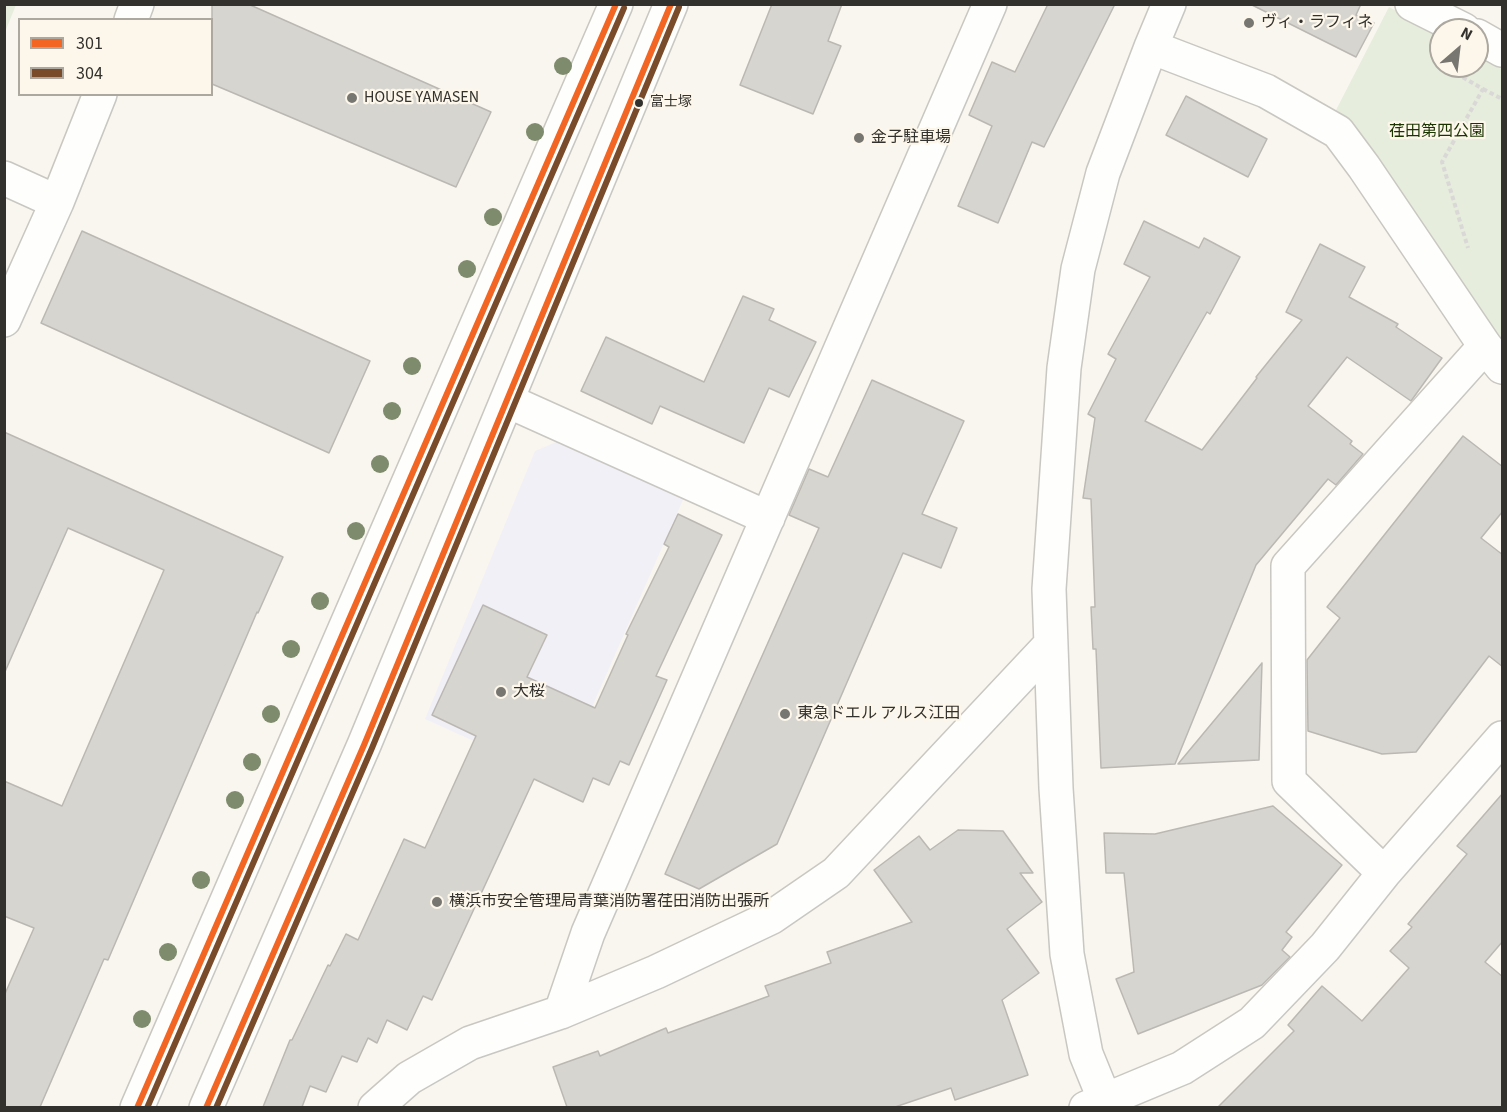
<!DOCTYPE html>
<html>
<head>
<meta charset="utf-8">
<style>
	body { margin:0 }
	#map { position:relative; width:1507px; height:1112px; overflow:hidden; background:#f9f6ef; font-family:"Source Sans 3",sans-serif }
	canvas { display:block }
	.frame { position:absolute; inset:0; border:6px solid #33312d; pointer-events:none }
	.legend { position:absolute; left:18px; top:18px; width:195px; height:78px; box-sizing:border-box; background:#fdf7eb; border:2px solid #aca89f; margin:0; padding:8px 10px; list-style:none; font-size:18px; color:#33312d }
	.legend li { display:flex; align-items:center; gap:12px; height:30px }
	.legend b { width:30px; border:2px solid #aca89f }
	.north { position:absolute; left:1429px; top:18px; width:60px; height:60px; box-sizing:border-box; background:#fdf7eb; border:2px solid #aca89f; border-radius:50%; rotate:28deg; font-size:16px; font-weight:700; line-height:24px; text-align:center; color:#33312d }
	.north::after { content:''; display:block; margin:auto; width:21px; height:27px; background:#787671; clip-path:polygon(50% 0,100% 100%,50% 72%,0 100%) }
</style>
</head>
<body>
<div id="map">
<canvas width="1507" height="1112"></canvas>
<div class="frame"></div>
<ul class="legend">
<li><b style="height:8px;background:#f26522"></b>301</li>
<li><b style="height:8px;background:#7a4b2a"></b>304</li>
</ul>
<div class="north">N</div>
</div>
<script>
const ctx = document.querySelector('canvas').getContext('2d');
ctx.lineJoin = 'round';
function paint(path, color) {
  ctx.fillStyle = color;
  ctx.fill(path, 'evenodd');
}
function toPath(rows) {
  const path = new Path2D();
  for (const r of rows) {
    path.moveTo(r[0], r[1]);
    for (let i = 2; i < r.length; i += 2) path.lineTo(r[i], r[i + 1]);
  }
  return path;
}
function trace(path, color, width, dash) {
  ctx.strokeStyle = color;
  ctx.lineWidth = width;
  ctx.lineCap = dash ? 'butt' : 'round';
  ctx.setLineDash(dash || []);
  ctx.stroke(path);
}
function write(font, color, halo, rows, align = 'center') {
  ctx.font = font + ' "Source Sans 3","Noto Sans JP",sans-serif';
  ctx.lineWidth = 4.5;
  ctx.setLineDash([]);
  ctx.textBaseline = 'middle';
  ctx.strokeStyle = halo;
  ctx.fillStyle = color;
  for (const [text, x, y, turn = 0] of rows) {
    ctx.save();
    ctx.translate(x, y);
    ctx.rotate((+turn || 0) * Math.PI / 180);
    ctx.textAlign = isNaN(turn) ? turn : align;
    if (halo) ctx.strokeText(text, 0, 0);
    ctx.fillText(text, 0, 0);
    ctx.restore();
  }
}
paint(toPath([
	[568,437,686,493,560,780,425,719,535,451]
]), '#f2f0f7');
paint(toPath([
	[5,4,16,5,5,32,4,5],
	[1389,7,1441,35,1441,66,1477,66,1477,55,1502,69,1502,352,1335,112]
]), '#e6eddd');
const building = toPath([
	[212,4,248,4,491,112,456,187,212,84,212,4],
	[772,4,842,4,828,41,841,46,813,114,740,85,772,4],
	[1048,4,1115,4,1044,147,1032,142,998,223,958,206,992,126,969,115,992,62,1015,72,1048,4],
	[1250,4,1361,4,1356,15,1374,23,1356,57,1250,4],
	[1186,96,1267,139,1248,177,1166,135,1186,96],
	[1144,221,1199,248,1204,238,1240,257,1210,314,1207,312,1145,421,1202,450,1257,378,1256,377,1302,320,1286,312,1320,244,1365,267,1349,297,1398,324,1396,327,1442,358,1411,401,1347,357,1308,406,1352,441,1350,444,1363,454,1336,485,1328,479,1256,565,1175,764,1101,768,1096,649,1093,649,1091,607,1095,607,1091,499,1083,498,1095,418,1088,414,1116,359,1108,354,1150,277,1124,264,1144,221],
	[82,231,370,361,329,453,41,323,82,231],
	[743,296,774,309,769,320,816,342,789,397,769,388,744,443,660,406,652,424,581,391,606,337,704,382,743,296],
	[872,380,964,421,922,514,957,528,941,568,903,553,777,844,699,889,665,874,819,528,789,515,809,469,828,477,872,380],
	[4,432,283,557,258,613,257,612,108,960,104,959,40,1107,4,1107,4,996,34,928,4,916,4,781,62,806,164,570,68,528,4,674,4,432],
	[1463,436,1503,467,1503,511,1481,538,1503,555,1503,667,1489,656,1416,752,1382,754,1308,731,1307,660,1340,618,1327,607,1463,436],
	[678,514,722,535,656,676,667,680,629,765,620,761,609,785,593,778,583,802,534,779,432,1000,423,996,407,1030,387,1020,377,1043,368,1038,357,1062,342,1056,326,1092,310,1086,302,1107,263,1107,290,1040,292,1040,328,965,330,966,346,934,358,940,404,839,425,848,476,736,432,715,483,605,547,635,527,677,595,708,628,635,626,634,669,547,664,544,678,514],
	[1262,663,1259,760,1178,764,1262,663],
	[1503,793,1503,941,1485,962,1503,977,1503,1107,1218,1107,1294,1031,1288,1025,1322,986,1362,1021,1409,968,1390,951,1412,927,1408,924,1467,854,1457,846,1503,793],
	[1273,806,1342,865,1286,932,1292,937,1282,950,1290,957,1262,985,1138,1034,1116,979,1134,972,1124,873,1106,873,1104,833,1155,834,1273,806],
	[958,830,1003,831,1033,873,1020,873,1042,902,1007,929,1039,973,1002,1000,1028,1075,955,1100,951,1088,895,1107,567,1107,553,1067,598,1051,600,1056,666,1028,668,1033,769,996,765,986,831,963,827,952,912,922,874,870,919,836,930,850,958,830]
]);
paint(building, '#d7d5d0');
trace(building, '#bbb8b3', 1.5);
const minor = toPath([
	[1412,4,1464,30],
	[131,20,137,4],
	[1477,36,1502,50],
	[1151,47,1266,91,1338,132,1364,167,1485,346,1502,367],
	[4,178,57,202],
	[4,320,57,202,100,94],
	[508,401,768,518],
	[1384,873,1289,781,1288,566,1485,346],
	[561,1012,588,933,990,4],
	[375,1108,409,1078,470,1043,561,1012,656,972,772,917,836,873,1050,645],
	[1086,1108,1182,1068,1252,1023,1325,947,1384,873,1502,738],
	[1108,1108,1086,1054,1067,954,1056,788,1049,589,1064,368,1078,269,1103,173,1151,47,1169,4]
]);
const tertiary = toPath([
	[137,1108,616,4],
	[206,1108,364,745,671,4]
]);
trace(minor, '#c9c7c1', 36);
trace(tertiary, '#c9c7c1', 36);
trace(toPath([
	[1460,72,1459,75,1483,89,1442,162,1468,248],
	[1483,89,1502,99]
]), '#d9d8d6', 4, [4.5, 3]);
trace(minor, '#fefefd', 33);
trace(tertiary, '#fefefd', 33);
trace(toPath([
	[137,1108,616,4],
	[206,1108,364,745,671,4]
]), '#f26522', 6);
trace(toPath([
	[147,1108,624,8],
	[216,1108,372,748,679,7]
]), '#7a4b2a', 6);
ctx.fillStyle = '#7e8b6c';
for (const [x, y] of [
	[563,66],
	[535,132],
	[493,217],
	[467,269],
	[412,366],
	[392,411],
	[380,464],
	[356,531],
	[320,601],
	[291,649],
	[271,714],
	[252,762],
	[235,800],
	[201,880],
	[168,952],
	[142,1019]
]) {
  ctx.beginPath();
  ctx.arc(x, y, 9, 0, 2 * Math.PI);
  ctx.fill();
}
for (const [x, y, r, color] of [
	[1249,23,6,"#787671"],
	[352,98,6,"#787671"],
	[639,103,5,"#33312d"],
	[859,138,6,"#787671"],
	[501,692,6,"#787671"],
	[785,714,6,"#787671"],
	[437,902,6,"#787671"]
]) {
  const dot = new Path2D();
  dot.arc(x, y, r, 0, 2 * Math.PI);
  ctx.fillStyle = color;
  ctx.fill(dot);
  trace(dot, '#fdf7eb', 2);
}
write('14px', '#33312d', '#fdf7eb', [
	["富士塚",650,103]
], 'left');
write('16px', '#33312d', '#fdf7eb', [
	["ヴィ・ラフィネ",1261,23],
	["HOUSE YAMASEN",364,98],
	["金子駐車場",871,138],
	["大桜",513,692],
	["東急ドエル アルス江田",797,714],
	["横浜市安全管理局青葉消防署荏田消防出張所",449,902]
], 'left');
write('16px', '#1a3400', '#fdf7eb', [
	["荏田第四公園",1437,132]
]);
</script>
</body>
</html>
